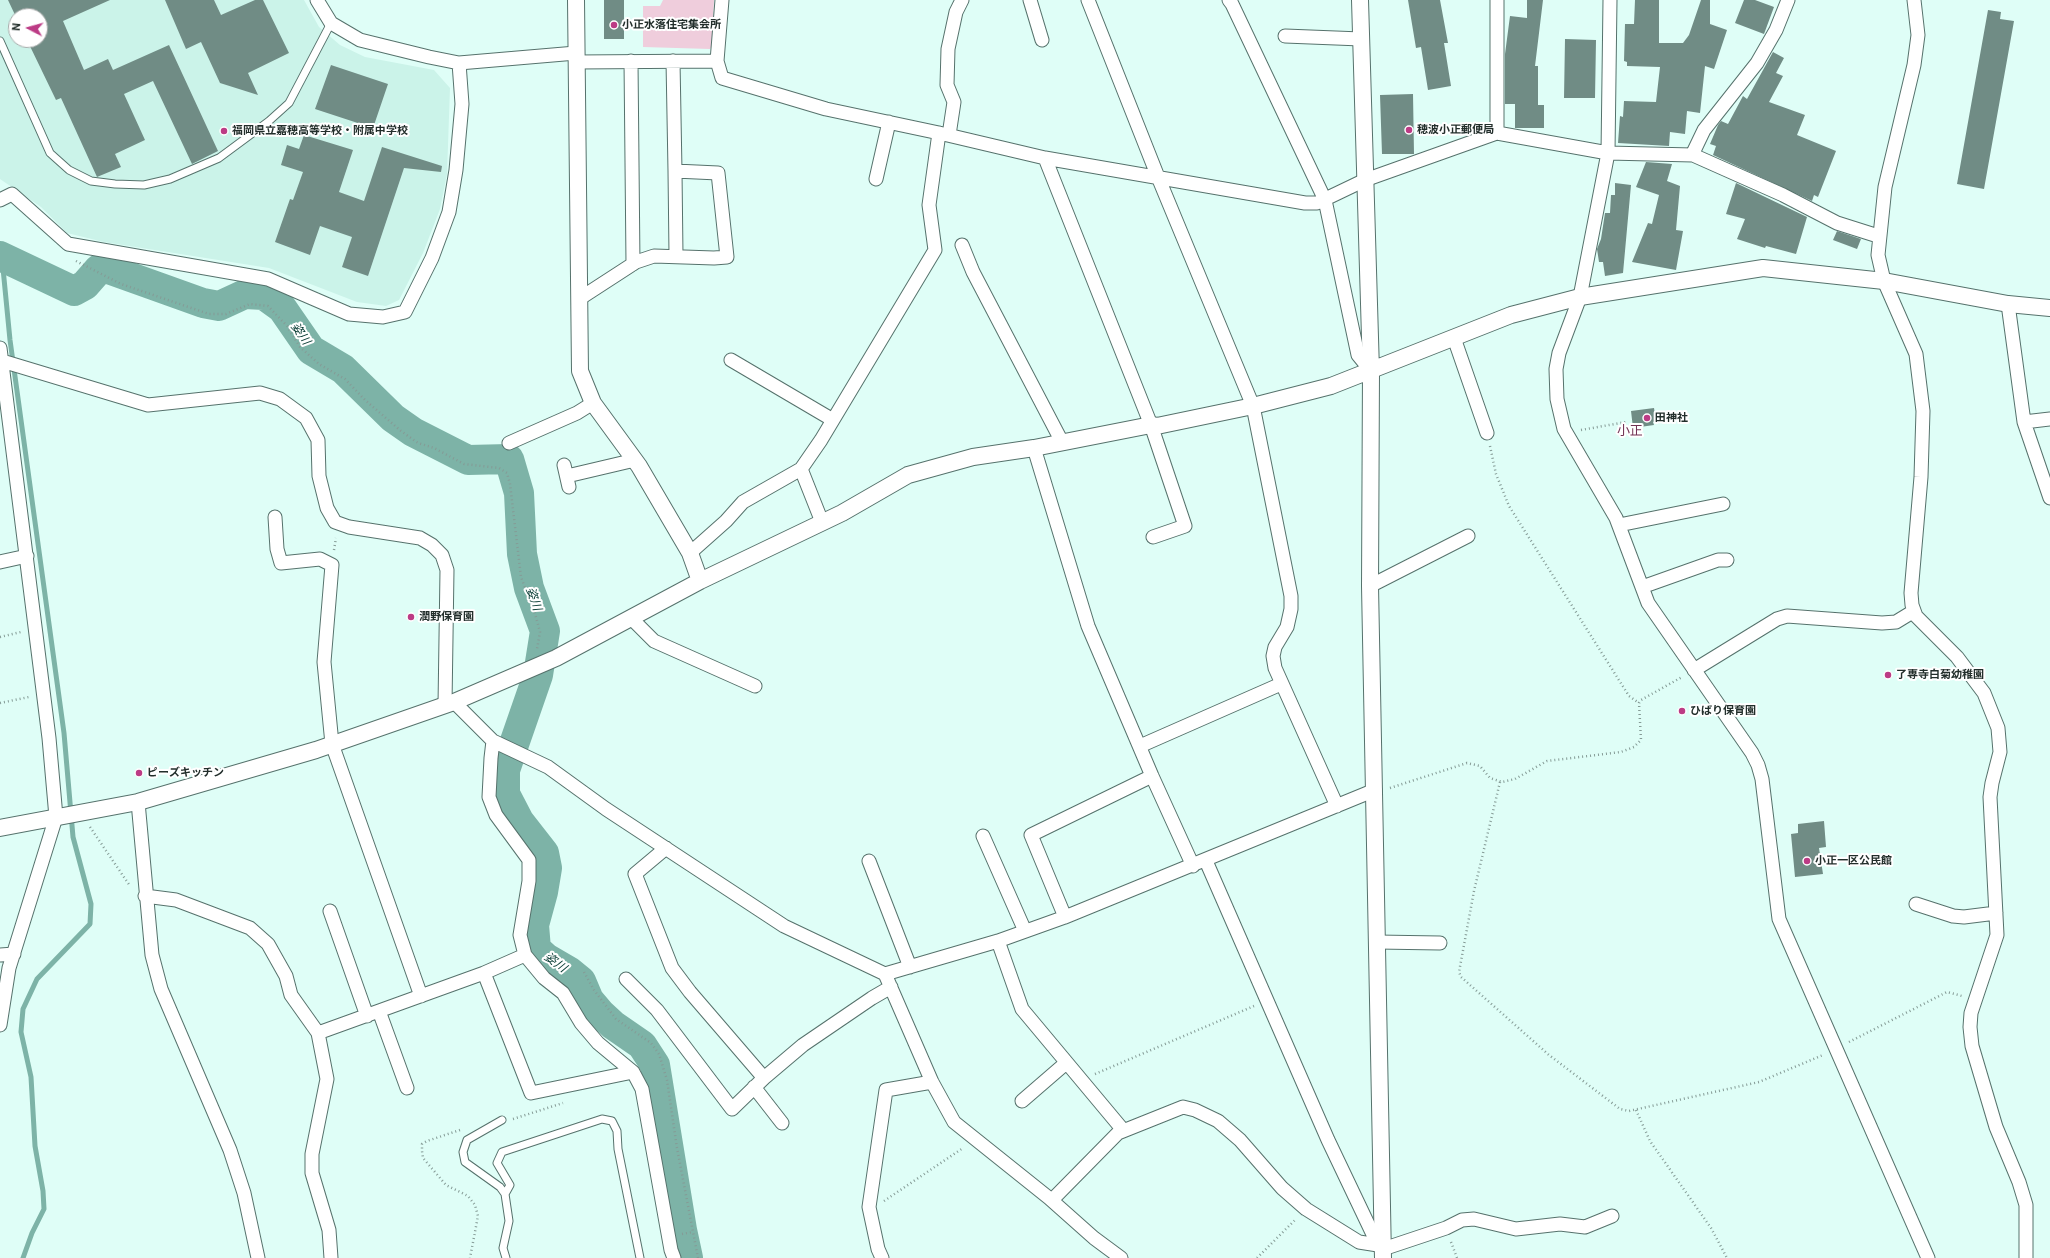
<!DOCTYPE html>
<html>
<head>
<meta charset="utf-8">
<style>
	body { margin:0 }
	#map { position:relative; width:2050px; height:1258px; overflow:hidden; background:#dffef7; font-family:Roboto,sans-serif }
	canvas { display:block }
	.north { position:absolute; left:8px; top:8px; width:40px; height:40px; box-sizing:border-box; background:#fff; border:1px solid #a7abaa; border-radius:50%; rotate:276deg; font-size:11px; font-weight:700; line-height:16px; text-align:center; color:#222e2b }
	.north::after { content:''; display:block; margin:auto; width:14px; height:18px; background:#bc3b85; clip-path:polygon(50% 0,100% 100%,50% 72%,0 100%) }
</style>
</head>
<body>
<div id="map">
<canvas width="2050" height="1258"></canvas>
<div class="north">N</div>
</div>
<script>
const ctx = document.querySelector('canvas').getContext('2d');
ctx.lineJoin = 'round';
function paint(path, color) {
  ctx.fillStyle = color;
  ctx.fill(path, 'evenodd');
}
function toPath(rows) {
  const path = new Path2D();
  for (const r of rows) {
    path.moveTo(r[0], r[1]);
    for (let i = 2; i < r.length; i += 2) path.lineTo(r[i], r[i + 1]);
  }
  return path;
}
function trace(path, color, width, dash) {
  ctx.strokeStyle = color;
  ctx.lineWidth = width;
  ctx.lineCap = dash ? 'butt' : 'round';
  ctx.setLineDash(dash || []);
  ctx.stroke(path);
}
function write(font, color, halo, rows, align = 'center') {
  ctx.font = font + ' Roboto,"Noto Sans JP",sans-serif';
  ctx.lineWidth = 4;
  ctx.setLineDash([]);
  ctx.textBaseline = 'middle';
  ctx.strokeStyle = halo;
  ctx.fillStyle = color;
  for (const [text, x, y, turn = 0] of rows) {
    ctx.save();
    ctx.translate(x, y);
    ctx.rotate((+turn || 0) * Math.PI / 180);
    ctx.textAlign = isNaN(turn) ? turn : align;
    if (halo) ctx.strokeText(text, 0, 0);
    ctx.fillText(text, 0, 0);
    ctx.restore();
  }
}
paint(toPath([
	[0,0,304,0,319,27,340,45,365,57,434,70,450,88,447,174,440,209,423,253,399,300,386,306,357,302,269,268,104,242,67,233,41,207,0,179],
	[16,16,40,16,40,40,16,40]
]), '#cbf3e9');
paint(toPath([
	[663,0,714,0,712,46,710,49,643,47,643,6,660,6]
]), '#efcddc');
trace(toPath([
	[2,258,10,340,64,733,73,837,91,904,90,924,37,979,23,1009,21,1032,31,1077,35,1146,43,1191,44,1209,32,1233,23,1258]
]), '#7db3a7', 5);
trace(toPath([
	[0,256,74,291,85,285,99,269,108,269,203,303,219,306,245,294,264,295,282,308,311,350,343,369,393,418,413,432,468,460,509,459,519,493,522,554,529,588,545,631,538,675,505,770,505,794,519,821,544,853,547,868,543,892,534,925,536,949,546,958,570,972,581,981,589,1000,600,1013,613,1025,642,1045,655,1065,682,1230,688,1258]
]), '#7db3a7', 30);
paint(toPath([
	[8,0,110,0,63,21,84,70,108,59,113,70,169,45,218,151,192,164,153,81,124,94,145,140,115,154,121,167,97,177,61,98,56,100,27,40,40,40,40,16,16,17],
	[165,0,214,0,221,15,255,0,263,0,289,53,248,73,258,95,220,83,201,42,186,49],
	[604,0,624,0,624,39,604,39],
	[1408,0,1440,0,1448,43,1444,43,1451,86,1428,90,1421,47,1416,48],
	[1527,0,1543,0,1535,66,1538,66,1538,105,1544,105,1544,128,1515,128,1515,104,1505,104,1505,54,1510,16,1527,18],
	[1635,0,1659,0,1659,43,1683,43,1689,35,1701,0,1710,0,1710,24,1727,30,1714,69,1705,66,1700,113,1687,111,1685,134,1670,132,1669,146,1618,143,1620,116,1623,117,1624,101,1656,102,1660,67,1627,66,1627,62,1624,61,1625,24,1634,24],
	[1744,0,1755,0,1774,7,1764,34,1735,23],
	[1988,10,2001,12,2000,19,2014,21,1984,189,1957,184],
	[1565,39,1596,40,1595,98,1564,98],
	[1773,52,1784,58,1776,73,1783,76,1769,102,1805,115,1797,135,1836,151,1818,197,1814,195,1812,201,1713,155,1716,146,1710,144,1718,125,1721,121,1728,124,1743,96,1747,99],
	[331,65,388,84,373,128,315,109],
	[1413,94,1414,154,1382,154,1380,95],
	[304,135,353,150,339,192,364,201,382,147,442,166,441,172,404,168,368,276,342,267,352,237,320,226,310,255,275,242,290,199,293,200,303,172,281,165,287,145,299,149],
	[1646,162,1672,164,1667,181,1680,186,1676,230,1683,231,1676,270,1632,262,1648,223,1652,224,1659,195,1636,187],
	[1615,183,1631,185,1623,273,1605,276,1603,262,1599,262,1597,249,1601,239,1605,213,1610,213,1611,195,1615,195],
	[1736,183,1807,217,1796,254,1766,246,1765,248,1737,239,1745,219,1726,214],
	[1837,231,1861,239,1857,249,1833,240],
	[1654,408,1656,421,1653,422,1654,425,1633,428,1631,411],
	[1824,821,1826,847,1819,848,1823,874,1795,877,1791,834,1798,833,1798,824]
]), '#708c85');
const service = toPath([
	[0,41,50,153,69,170,91,181,115,184,144,185,170,179,219,158,269,121,289,103,331,23],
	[502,1120,467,1140,463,1152,465,1162,500,1187,505,1194,509,1221,503,1248,506,1258],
	[505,1194,510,1185,497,1163,502,1152,602,1119,612,1121,617,1131,618,1149,640,1258]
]);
const minor = toPath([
	[317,0,331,23,360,40,429,57,459,63,576,53],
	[722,0,717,61,722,78,826,109,939,133,1045,158,1305,203,1317,203,1365,180,1497,133,1608,153,1693,155,1783,195,1837,223,1878,236],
	[1030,0,1042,40],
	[1088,0,1158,177,1253,406,1291,596,1291,609,1287,627,1275,647,1273,656,1275,668,1337,806],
	[1229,0,1232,4,1325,200,1358,355,1371,371],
	[1497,0,1497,133],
	[1610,0,1608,153,1580,297,1559,353,1556,369,1557,399,1564,429,1616,518,1648,603,1752,753,1758,765,1762,779,1779,919,1928,1258],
	[1914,0,1918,35,1914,65,1885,187,1878,255,1884,281,1916,354,1923,411,1921,477,1911,593,1912,605,1916,616,1957,657,1984,693,1998,728,2000,752,1992,783,1990,797,1997,935,1971,1013,1970,1027,1972,1046,1996,1127,2019,1182,2026,1205,2026,1258],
	[1285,36,1361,39],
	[631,61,633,264],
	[576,62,717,61],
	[949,135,954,102,947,85,948,49,956,12,962,0],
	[1692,155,1704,130,1757,63,1776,30,1788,0],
	[1045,158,1151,425,1185,526,1153,537],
	[675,171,676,255],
	[876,179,889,122],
	[0,200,12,194,68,244,268,279,349,314,383,317,405,312,432,258,449,212,456,170,462,104,459,63],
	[962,245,973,272,1062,442],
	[579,299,636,262,654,256,714,258,727,257,718,173,675,171,673,61],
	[2008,304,2024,422,2050,498],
	[1454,338,1487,433],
	[0,348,49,738,56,817,9,968,0,1025],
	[731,360,833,420],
	[2,361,148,405,260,393,280,399,306,418,318,440,319,476,327,508,335,522,349,527,420,538,432,545,442,555,447,570,445,705],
	[2024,422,2050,419],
	[509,443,577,413,593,403],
	[1034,448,1088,626,1152,776,1193,866],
	[564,465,569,487],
	[801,469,822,522],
	[567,476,635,460],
	[275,517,277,549,281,563,320,559,332,565,324,662,332,744,421,996],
	[1619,525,1723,504],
	[690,553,726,521,743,502,801,469,821,440,935,250,929,205,939,133],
	[0,562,27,556],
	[1370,586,1468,536],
	[1642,587,1718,560,1727,560],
	[631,618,654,641,755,686],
	[1694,670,1777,619,1787,616,1882,623,1896,622,1914,611],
	[454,702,493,741,548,767,606,809,784,926,885,974,932,1082,954,1122,1049,1198,1094,1238,1121,1258],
	[493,741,491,758,489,797,496,815,529,860,529,881,520,935,525,955,544,978,563,993,581,1023,598,1043,633,1072,642,1089,671,1250,674,1258],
	[1140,746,1281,684],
	[138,802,152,955,161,989,230,1150,244,1193,258,1258],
	[983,836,1025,931],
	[666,848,635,874,672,968,690,992,764,1078,803,1045,872,998,891,987],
	[869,861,910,967],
	[1206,861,1328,1140,1378,1245,1383,1249,1446,1228,1462,1220,1474,1219,1516,1229,1560,1224,1585,1227,1612,1216],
	[145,896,176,900,250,928,268,944,286,976,291,995,318,1033,327,1079,312,1154,312,1173,329,1230,331,1258],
	[1916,904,1953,916,1964,917,1996,913],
	[330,911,367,1016],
	[1065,917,1031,835,1152,776],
	[998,941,1022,1009,1123,1130],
	[1377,942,1440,943],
	[0,955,14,954],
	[484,973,525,955],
	[885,974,998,941,1065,917,1375,790],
	[626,979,657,1010,732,1109,764,1078],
	[379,1011,407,1088],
	[318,1033,484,973,531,1093,633,1072],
	[754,1087,782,1123],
	[1022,1101,1066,1063],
	[1052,1200,1118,1133,1183,1107,1195,1110,1218,1121,1240,1140,1282,1188,1306,1209,1359,1242,1378,1245],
	[882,1258,878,1249,869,1207,886,1090,932,1082]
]);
const tertiary = toPath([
	[576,0,580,371,593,403,639,466,690,553,700,581],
	[1360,0,1371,371,1370,586,1383,1258],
	[0,828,138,802,316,750,454,702,556,658,700,581,842,513,908,475,973,457,1034,448,1151,425,1157,426,1253,406,1331,386,1511,315,1580,297,1763,268,1884,281,2008,304,2050,308]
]);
trace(service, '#56726c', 9);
trace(minor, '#56726c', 15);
trace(tertiary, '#56726c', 18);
trace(toPath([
	[76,261,121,284,209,314,226,314,250,304,268,306,287,326,300,347,319,364,345,379,365,400,401,431,418,443,434,448,464,464,499,468,507,473,510,484,521,577,536,617,540,632,537,649],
	[1581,430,1626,422],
	[1490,446,1496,474,1509,506,1629,696,1639,703],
	[334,550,336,538],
	[0,637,21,632],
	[0,703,29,697],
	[1500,782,1474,891,1459,972,1461,977,1549,1055,1620,1109,1629,1111,1759,1082,1823,1055],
	[1390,788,1467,763,1480,766,1490,778,1502,782,1515,779,1547,761,1621,752,1634,747,1641,740,1639,703,1641,700,1682,677],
	[90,827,130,886],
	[584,972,594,990,616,1019,651,1043,659,1054,667,1080,677,1148,698,1258],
	[1849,1042,1947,992,1962,996],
	[1095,1074,1254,1006],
	[1636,1110,1650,1141,1711,1228,1727,1258],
	[513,1119,563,1103],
	[460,1130,427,1141,422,1144,422,1151,423,1158,446,1185,468,1196,475,1205,478,1216,470,1258],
	[884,1201,963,1148],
	[682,1234,693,1232],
	[1451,1242,1457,1258],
	[1257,1258,1296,1219]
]), '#859b96', 2.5, [1, 3]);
trace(service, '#fff', 7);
trace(minor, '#fff', 13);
trace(tertiary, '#fff', 16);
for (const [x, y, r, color] of [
	[614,25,4,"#bc3b85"],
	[1409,130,4,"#bc3b85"],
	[224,131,4,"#bc3b85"],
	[1647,418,4,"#bc3b85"],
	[411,617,4,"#bc3b85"],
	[1888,675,4,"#bc3b85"],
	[1682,711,4,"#bc3b85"],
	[139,773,4,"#bc3b85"],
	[1807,861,4,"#bc3b85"]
]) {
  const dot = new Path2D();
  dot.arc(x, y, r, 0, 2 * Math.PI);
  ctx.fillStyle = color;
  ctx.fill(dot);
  trace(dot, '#fff', 1.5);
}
write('bold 11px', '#222e2b', '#fff', [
	["小正水落住宅集会所",622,25],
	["穂波小正郵便局",1417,130],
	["福岡県立嘉穂高等学校・附属中学校",232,131],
	["田神社",1655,418],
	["潤野保育園",419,617],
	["了専寺白菊幼稚園",1896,675],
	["ひばり保育園",1690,711],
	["ピーズキッチン",147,773],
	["小正一区公民館",1815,861]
], 'left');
write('italic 12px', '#053931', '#fff', [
	["姿川",300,334,55],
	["姿川",533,599,71],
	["姿川",555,963,36]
]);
write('13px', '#723254', '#fff', [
	["小正",1630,432]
]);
</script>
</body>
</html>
